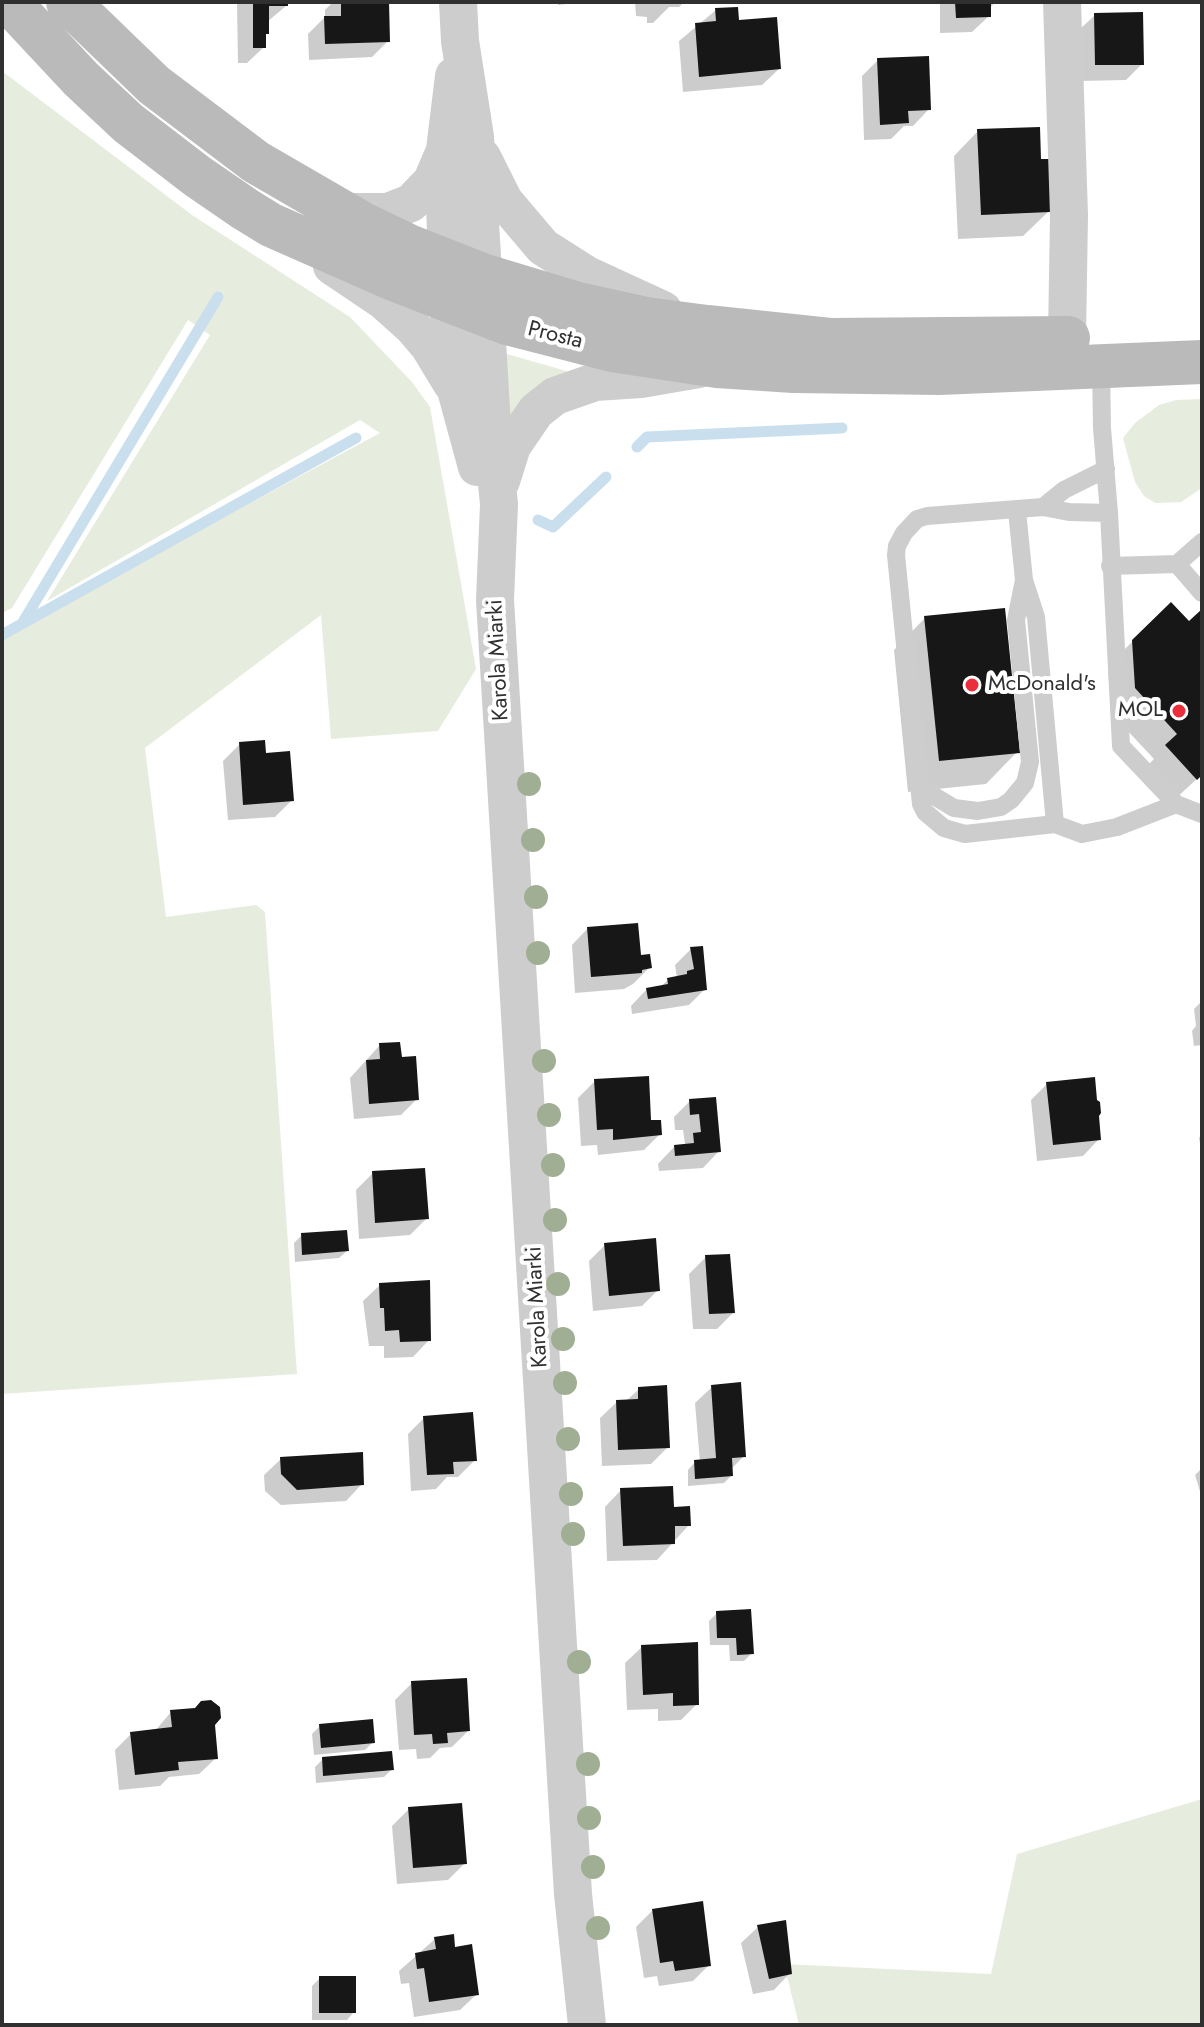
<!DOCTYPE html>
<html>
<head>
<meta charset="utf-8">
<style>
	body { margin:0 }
	#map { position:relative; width:1204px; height:2027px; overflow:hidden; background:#fff; font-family:Jost,sans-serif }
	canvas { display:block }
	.frame { position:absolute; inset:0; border:4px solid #303030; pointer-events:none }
</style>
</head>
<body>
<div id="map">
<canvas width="1204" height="2027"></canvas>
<div class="frame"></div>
</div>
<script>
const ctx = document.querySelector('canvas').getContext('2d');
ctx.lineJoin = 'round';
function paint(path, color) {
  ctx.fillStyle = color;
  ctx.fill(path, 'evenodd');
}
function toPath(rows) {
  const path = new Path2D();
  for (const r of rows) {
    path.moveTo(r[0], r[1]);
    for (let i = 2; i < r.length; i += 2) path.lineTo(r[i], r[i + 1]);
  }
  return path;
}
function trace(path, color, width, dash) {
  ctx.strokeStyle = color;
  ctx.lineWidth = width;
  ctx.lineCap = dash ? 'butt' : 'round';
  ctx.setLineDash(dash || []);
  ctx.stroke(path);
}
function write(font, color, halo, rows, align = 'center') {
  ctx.font = font + ' Jost,sans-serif';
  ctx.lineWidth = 8;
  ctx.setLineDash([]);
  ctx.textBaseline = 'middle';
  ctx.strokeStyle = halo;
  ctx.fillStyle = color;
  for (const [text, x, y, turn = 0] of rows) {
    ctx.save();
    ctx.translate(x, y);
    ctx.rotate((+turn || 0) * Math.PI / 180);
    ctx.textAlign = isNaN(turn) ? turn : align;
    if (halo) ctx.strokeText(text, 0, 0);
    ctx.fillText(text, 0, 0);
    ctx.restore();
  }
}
paint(toPath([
	[2,71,192,215,350,317,412,382,430,407,476,669,438,731,331,739,321,615,145,748,166,917,256,905,265,912,297,1374,2,1394,2,637,380,433,360,420,47,601,210,335,188,320,12,608,2,613],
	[507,354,570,372,508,426],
	[1202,399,1202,488,1181,502,1155,503,1144,496,1135,482,1123,438,1135,423,1159,405,1176,400],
	[1202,1799,1202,2025,799,2025,784,1964,991,1974,1017,1854]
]), '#e6edde');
paint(toPath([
	[237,2,286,2,286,6,267,22,264,47,247,63,238,63],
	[333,2,387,2,388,41,372,57,309,60,308,34,325,17,325,10],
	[558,2,584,2,558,5],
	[635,2,684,2,679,7,669,7,653,23,647,23,647,17,636,16],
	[940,2,995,2,989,9,989,16,972,32,940,33],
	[716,10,737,22,779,69,762,85,683,92,679,41],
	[1095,15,1142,64,1126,80,1080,81,1078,31],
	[878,60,929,109,913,126,904,126,891,139,864,140,862,76],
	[978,131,1040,161,1048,212,1023,236,958,239,954,156],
	[1202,612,1202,774,1171,803,1142,771,1154,759,1111,713,1108,666,1133,641,1189,624],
	[925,618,1017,752,986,784,908,792,894,650],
	[240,744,264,755,292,800,275,817,228,820,223,761],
	[588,928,639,957,649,968,633,984,624,989,575,993,572,945],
	[691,949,705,989,689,1005,632,1014,631,1006,647,989,660,987,668,980,677,978,675,965],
	[1202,1001,1202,1045,1194,1046,1192,1031,1196,1026,1194,1009],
	[380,1045,400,1059,417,1099,401,1115,354,1119,350,1078],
	[595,1081,650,1123,660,1134,644,1150,598,1155,597,1145,581,1146,578,1098],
	[1047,1084,1095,1101,1099,1139,1083,1156,1037,1161,1031,1100],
	[715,1099,719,1151,703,1168,659,1171,658,1164,674,1147,685,1144,683,1130,675,1130,674,1117,690,1101],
	[1202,1134,1202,1154,1199,1138],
	[373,1173,427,1218,410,1235,359,1239,356,1190],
	[302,1235,347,1251,339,1258,295,1262,294,1243],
	[605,1245,658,1290,642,1306,593,1311,589,1261],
	[706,1257,733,1313,717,1329,693,1329,689,1274],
	[380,1285,429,1340,413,1357,384,1358,384,1346,369,1346,363,1301],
	[712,1387,744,1456,731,1469,731,1476,724,1483,688,1486,688,1470,695,1462,700,1462,695,1403],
	[639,1389,667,1448,651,1464,602,1466,600,1418,617,1402,626,1401],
	[424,1418,475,1460,458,1477,447,1477,436,1489,411,1491,408,1434],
	[281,1459,362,1484,346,1501,281,1505,265,1491,264,1475],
	[1202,1468,1202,1498,1195,1475],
	[621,1490,672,1509,689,1525,657,1560,607,1561,605,1507],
	[717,1613,752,1653,744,1661,730,1661,729,1645,710,1645,709,1621],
	[642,1647,697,1704,681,1720,658,1721,658,1709,627,1710,625,1663],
	[412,1683,468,1731,452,1747,440,1748,430,1758,417,1759,416,1749,399,1750,395,1700],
	[195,1710,213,1724,216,1758,199,1774,169,1777,160,1786,119,1790,115,1750,131,1734,155,1731,171,1712],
	[320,1726,373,1742,365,1750,314,1755,312,1734],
	[323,1759,392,1769,384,1777,316,1783,315,1767],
	[409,1809,465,1863,448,1880,397,1884,392,1826],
	[652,1911,709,1965,693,1981,659,1986,657,1976,644,1978,636,1927],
	[758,1927,790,1973,774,1990,753,1994,741,1943],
	[435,1939,454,1949,477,1994,460,2010,414,2017,409,1983,401,1984,399,1971],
	[320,1978,354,2012,347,2020,312,2020,312,1986]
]), '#0003');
trace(toPath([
	[637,447,647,437,842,428],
	[538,520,553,527,606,477],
	[23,622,218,297],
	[2,635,356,438]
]), '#cadfed', 11);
paint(toPath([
	[253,2,288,2,288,6,269,6,269,34,266,34,266,48,253,48],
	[341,2,389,2,390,42,325,44,324,16,341,16],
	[955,2,991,2,991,17,956,18],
	[738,7,739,20,777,17,781,69,699,77,695,23,716,21,715,8],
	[1143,12,1144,65,1095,65,1094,13],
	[929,56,931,110,908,111,909,123,880,125,877,58],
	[1040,127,1041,159,1050,159,1050,212,981,215,977,129],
	[1171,602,1189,621,1202,609,1202,775,1197,780,1165,745,1177,734,1135,688,1132,640],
	[1005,608,1020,753,939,761,924,616],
	[265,740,266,753,290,751,294,801,243,805,239,742],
	[638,923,641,955,650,954,652,968,642,970,642,973,591,977,587,927],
	[703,946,707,990,648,999,646,988,668,984,667,978,687,974,687,971,694,969,690,947],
	[400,1042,402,1057,416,1056,419,1100,369,1104,366,1060,380,1059,379,1043],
	[649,1076,651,1120,661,1120,662,1135,613,1140,613,1129,597,1130,594,1079],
	[1095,1077,1097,1100,1100,1102,1101,1113,1099,1116,1101,1140,1053,1145,1046,1082],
	[716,1097,721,1152,675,1156,674,1145,694,1143,693,1133,701,1132,699,1114,690,1115,689,1099],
	[425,1168,429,1219,375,1223,372,1171],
	[347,1230,349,1251,302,1255,301,1233],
	[656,1238,660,1291,609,1296,604,1243],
	[730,1254,735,1313,709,1314,705,1255],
	[430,1280,431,1341,400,1342,399,1330,385,1331,384,1308,380,1308,379,1283],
	[741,1382,746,1457,732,1458,733,1476,695,1479,694,1460,716,1458,711,1385],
	[667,1385,670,1448,618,1450,616,1400,638,1399,638,1387],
	[473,1412,477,1461,453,1462,454,1474,427,1475,423,1416],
	[363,1452,364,1485,297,1490,281,1474,280,1457],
	[673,1486,674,1507,690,1506,691,1526,675,1526,675,1544,623,1546,620,1488],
	[751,1609,754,1654,737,1655,736,1638,717,1638,716,1611],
	[698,1642,699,1705,673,1706,673,1693,643,1695,641,1645],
	[467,1678,470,1731,447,1733,448,1743,433,1744,432,1734,414,1735,411,1681],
	[211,1700,220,1707,221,1718,215,1725,218,1759,178,1762,179,1770,135,1775,130,1732,172,1727,170,1710,195,1708,201,1701],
	[373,1719,375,1743,321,1748,319,1724],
	[392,1751,394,1770,323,1776,322,1757],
	[462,1803,467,1864,413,1868,408,1807],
	[703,1901,711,1966,675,1971,673,1961,660,1963,652,1909],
	[786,1920,792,1974,769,1979,757,1925],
	[454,1934,455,1947,472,1944,479,1995,429,2002,424,1968,417,1969,415,1953,436,1949,434,1937],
	[319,1976,356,1976,356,2013,319,2013]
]), '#171717');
trace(toPath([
	[1101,366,1102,428,1109,513,1121,746,1176,804,1202,814],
	[1043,507,1064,490,1106,469],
	[1017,511,1024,580,1036,617,1055,824],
	[1109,513,1069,512,1043,507,927,516,917,519,904,533,897,546,896,555,921,804,925,812,944,828,965,834,1055,824,1082,834,1117,827,1176,804],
	[1177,564,1202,593],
	[1110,566,1177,564,1202,542],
	[919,787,954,808,978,811,1001,807,1011,800,1025,783,1030,762,1016,620,1024,580]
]), '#cdcdcd', 18);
trace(toPath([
	[458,2,460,41,475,137,493,443,499,504,495,600,573,1894,587,2025],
	[1062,2,1069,215,1067,338],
	[454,76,445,150,444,181,451,361,456,390,477,467],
	[482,157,504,201,543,247,587,275,663,310],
	[340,212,388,212,411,203,432,181,444,153],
	[332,266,384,301,412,326,429,346,452,384],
	[501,481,512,446,536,411,555,396,595,382,641,379,699,369]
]), '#cdcdcd', 38);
trace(toPath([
	[9,2,81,79,128,123,197,176,245,209,271,225,396,280,507,323,612,350,717,366,794,371,939,373,1202,362],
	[68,2,154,85,256,162,363,224,411,247,482,275,578,304,646,319,707,327,830,340,1068,338]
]), '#bababa', 44);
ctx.fillStyle = '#a0af93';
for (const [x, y] of [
	[529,784],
	[533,840],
	[536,897],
	[538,953],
	[544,1061],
	[549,1115],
	[553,1165],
	[555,1220],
	[558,1284],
	[563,1339],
	[565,1383],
	[568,1439],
	[571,1494],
	[573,1534],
	[579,1662],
	[588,1764],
	[589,1818],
	[593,1867],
	[598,1928]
]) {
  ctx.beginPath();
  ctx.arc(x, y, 12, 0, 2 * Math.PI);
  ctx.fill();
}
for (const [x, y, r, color] of [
	[972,685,8,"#ea2e3c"],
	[1179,711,8,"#ea2e3c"]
]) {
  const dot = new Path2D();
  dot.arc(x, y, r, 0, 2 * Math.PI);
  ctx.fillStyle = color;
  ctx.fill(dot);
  trace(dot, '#fff', 3);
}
write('22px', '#303030', '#fff', [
	["Prosta",555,336,14],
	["Karola Miarki",499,660,-93],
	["Karola Miarki",538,1307,-93]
]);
write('22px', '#303030', '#fff', [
	["McDonald's",988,685],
	["MOL",1163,711,"right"]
], 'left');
</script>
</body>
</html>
